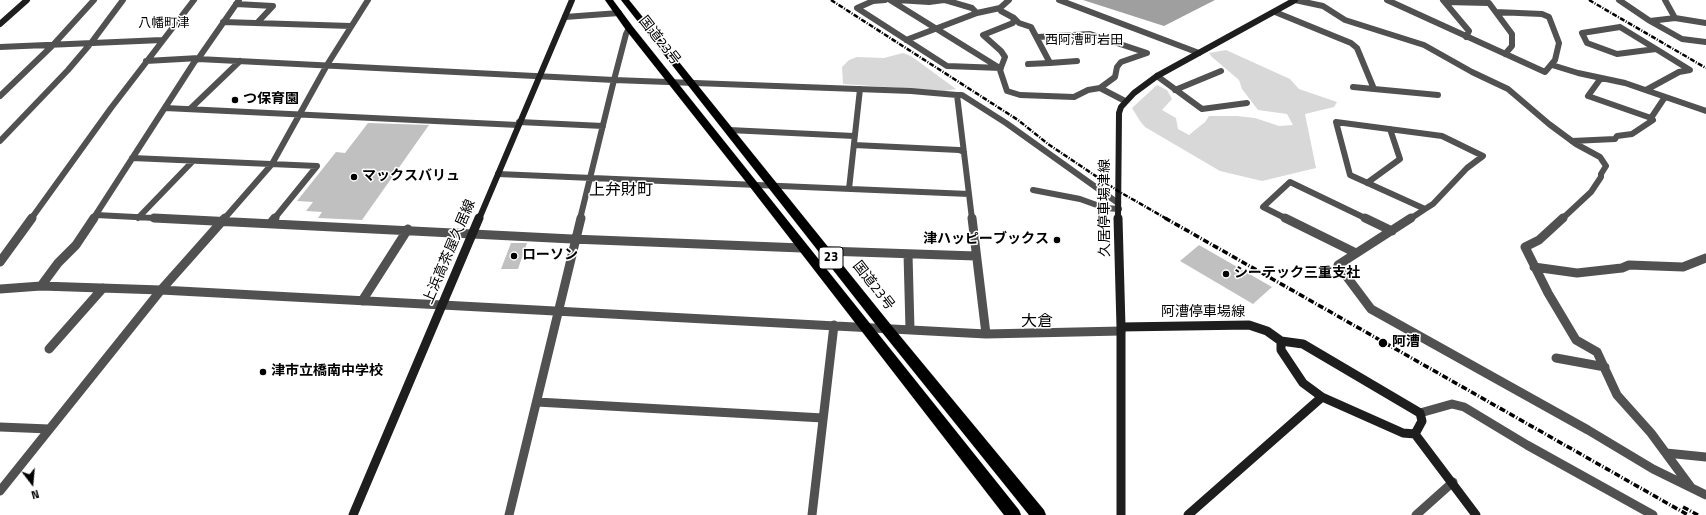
<!DOCTYPE html>
<html>
<head>
<meta charset="utf-8">
<style>
	body { margin:0 }
	#map { position:relative; width:1706px; height:515px; overflow:hidden; background:#fff; font-family:"Titillium Web",sans-serif }
	canvas { display:block }
	.north { position:absolute; left:12px; top:463px; width:40px; height:40px; -webkit-text-stroke:3px #fff; paint-order:stroke; rotate:164deg; font-size:11px; font-weight:700; line-height:16px; text-align:center; color:#000 }
	.north::after { content:''; display:block; margin:auto; width:14px; height:18px; background:#000; clip-path:polygon(50% 0,100% 100%,50% 72%,0 100%) }
</style>
</head>
<body>
<div id="map">
<canvas width="1706" height="515"></canvas>
<div class="north">N</div>
</div>
<script>
const ctx = document.querySelector('canvas').getContext('2d');
ctx.lineJoin = 'round';
function paint(path, color) {
  ctx.fillStyle = color;
  ctx.fill(path, 'evenodd');
}
function toPath(rows) {
  const path = new Path2D();
  for (const r of rows) {
    path.moveTo(r[0], r[1]);
    for (let i = 2; i < r.length; i += 2) path.lineTo(r[i], r[i + 1]);
  }
  return path;
}
function trace(path, color, width, dash) {
  ctx.strokeStyle = color;
  ctx.lineWidth = width;
  ctx.lineCap = dash ? 'butt' : 'round';
  ctx.setLineDash(dash || []);
  ctx.stroke(path);
}
function write(font, color, halo, rows, align = 'center') {
  ctx.font = font + ' "Titillium Web","Noto Sans JP",sans-serif';
  ctx.lineWidth = 3;
  ctx.setLineDash([]);
  ctx.textBaseline = 'middle';
  ctx.strokeStyle = halo;
  ctx.fillStyle = color;
  for (const [text, x, y, turn = 0] of rows) {
    ctx.save();
    ctx.translate(x, y);
    ctx.rotate((+turn || 0) * Math.PI / 180);
    ctx.textAlign = isNaN(turn) ? turn : align;
    if (halo) ctx.strokeText(text, 0, 0);
    ctx.fillText(text, 0, 0);
    ctx.restore();
  }
}
paint(toPath([
	[1226,50,1290,79,1299,89,1337,102,1334,107,1305,114,1316,168,1262,181,1220,171,1145,127,1140,121,1132,108,1157,85,1167,90,1172,99,1162,110,1176,118,1178,129,1189,135,1205,122,1209,116,1237,116,1255,118,1279,126,1293,125,1287,114,1258,110,1242,89,1239,80,1212,57,1209,53],
	[903,53,911,56,956,89,944,91,843,84,842,67,849,60,857,57,884,58]
]), '#d8d8d8');
paint(toPath([
	[1083,0,1215,0,1164,26]
]), '#9f9f9f');
paint(toPath([
	[368,123,429,125,362,220,318,218,322,212,306,211,313,202,297,201,336,152,345,153],
	[511,243,527,243,518,269,501,269],
	[1199,245,1272,287,1253,304,1180,261]
]), '#c0c0c0');
const highway = toPath([
	[605,0,613,0,633,27,1019,510,1021,515,1004,515,750,187,626,30,605,0],
	[621,0,629,0,891,325,1044,510,1046,515,1029,515,881,331,621,0]
]);
trace(highway, '#dbdbdb', 1);
trace(toPath([
	[885,0,873,1,857,8,947,66,1001,68],
	[890,0,998,67],
	[897,0,929,2,944,0],
	[945,0,972,8,977,13,1000,8,1009,0],
	[1059,0,1199,53],
	[1295,0,1323,6,1345,20,1424,45,1472,72,1508,89,1549,124,1576,144,1600,157,1606,166,1601,174,1601,177,1591,192,1562,219],
	[1387,0,1545,72,1555,60,1559,43,1549,17,1542,14,1496,12],
	[1443,0,1469,31,1466,37],
	[1619,0,1650,21,1682,39,1706,42],
	[1665,0,1675,18,1706,23],
	[1445,2,1489,3,1512,34,1512,46,1505,54],
	[236,4,273,6,257,23],
	[1000,8,1001,11,1014,18,1013,23,983,35,1001,51,1005,57,1000,70,1007,91,1020,95,1074,97,1088,90,1100,88,1125,101],
	[1275,12,1351,43,1357,48,1374,89,1438,95],
	[565,17,619,13],
	[1014,18,1019,23,1031,27,1050,63,1028,64],
	[1650,21,1675,18],
	[223,22,351,26],
	[1620,27,1656,49,1617,54,1587,43,1582,33,1620,27],
	[1038,37,1090,34,1147,53,1121,62,1117,67,1115,77,1100,88],
	[906,40,977,13],
	[0,47,162,40],
	[198,59,239,0],
	[146,61,199,58],
	[1050,63,1077,61],
	[1552,65,1578,73,1625,83,1706,111],
	[1157,76,1202,109,1247,103],
	[1601,78,1588,96,1651,118,1665,97],
	[1353,87,1374,89],
	[1175,90,1221,71],
	[1646,90,1679,72,1690,70,1656,49],
	[957,95,962,95,1006,123,1118,203],
	[0,96,53,45,94,0],
	[165,108,518,125],
	[190,109,240,61],
	[519,122,603,126],
	[1336,122,1442,136,1483,156,1467,168,1433,204,1425,209,1350,175,1336,122],
	[729,130,854,136],
	[0,141,68,70,91,43,123,0],
	[1572,141,1615,139,1617,136,1632,134,1653,120,1651,118],
	[854,145,959,150,964,152],
	[132,158,317,166,274,219],
	[498,174,969,194],
	[1367,183,1400,159,1390,129],
	[849,189,860,89],
	[1033,190,1080,199,1105,208,1119,209],
	[96,215,174,219],
	[138,218,193,161],
	[31,219,111,108,194,0],
	[93,219,195,61,198,59,614,80,911,91,957,95,972,219],
	[224,219,272,164,327,65,368,0],
	[580,219,614,80,626,34,629,28],
	[1287,219,1263,207,1290,182,1367,219],
	[1410,219,1425,209]
]), '#515151', 6);
trace(toPath([
	[154,218,572,239,802,248],
	[972,218,986,334],
	[1285,218,1356,253],
	[1365,218,1392,231],
	[1411,218,1338,265,1371,309,1588,430,1653,469,1706,495],
	[1563,218,1539,240,1525,247,1548,293,1576,340,1597,352,1617,395,1651,433,1690,486],
	[270,224,275,218],
	[826,251,976,256],
	[908,254,910,329],
	[0,262,32,218],
	[1534,267,1577,273,1622,268,1629,265,1683,267,1706,258],
	[41,286,58,263,76,245,94,218],
	[0,289,41,286,161,290,986,334,1121,331],
	[362,301,408,229],
	[49,349,103,288],
	[1556,358,1605,367],
	[537,402,823,418],
	[1420,413,1452,404,1464,407,1527,445,1653,515],
	[0,427,49,429],
	[1666,453,1706,457],
	[0,491,161,290,225,218],
	[509,515,581,218],
	[812,515,834,325],
	[1416,515,1453,482]
]), '#515151', 9);
trace(toPath([
	[0,24,27,0],
	[479,219,572,0],
	[1118,219,1119,113,1121,107,1134,93,1157,76,1295,0]
]), '#1e1e1e', 6);
trace(toPath([
	[1118,218,1121,327,1121,515],
	[1121,327,1249,325,1267,331,1281,341],
	[1281,341,1303,344,1420,413,1422,421,1415,434,1403,433,1322,397,1303,383,1281,350,1281,341],
	[1415,434,1476,515],
	[353,515,479,218],
	[1188,515,1322,397]
]), '#1e1e1e', 9);
paint(highway, '#000');
trace(toPath([
	[831,0,1018,120,1048,144,1118,191,1167,219],
	[1589,0,1706,68]
]), '#000', 2.5, [5, 1.5, 1, 1.5]);
trace(toPath([
	[1165,218,1688,515],
	[1683,507,1698,515]
]), '#000', 3.5, [6, 2, 1, 2]);
for (const [x, y, r, color] of [
	[235,100,4,"#000"],
	[354,177,4,"#000"],
	[1057,240,4,"#000"],
	[514,256,4,"#000"],
	[1226,274,4,"#000"],
	[1383,343,5,"#000"],
	[263,372,4,"#000"]
]) {
  const dot = new Path2D();
  dot.arc(x, y, r, 0, 2 * Math.PI);
  ctx.fillStyle = color;
  ctx.fill(dot);
  trace(dot, '#fff', 1.5);
}
write('13px', '#000', '#fff', [
	["八幡町津",164,24],
	["西阿漕町岩田",1084,41]
]);
for (const [x, y, w] of [
	[831,258,24]
]) {
  const box = new Path2D();
  box.roundRect(x - w / 2, y - 11, w, 22, 3);
  ctx.fillStyle = '#fff';
  ctx.fill(box);
  trace(box, '#000', 1);
}
write('bold 13px', '#000', null, [
	["23",831,258]
]);
write('14px', '#000', '#fff', [
	["国道23号",659,41,52],
	["久居停車場津線",1106,208,-90],
	["上浜高茶屋久居線",450,252,-67],
	["国道23号",873,286,52],
	["阿漕停車場線",1203,313]
]);
write('bold 14px', '#000', '#fff', [
	["つ保育園",243,100],
	["マックスバリュ",362,177],
	["津ハッピーブックス",1049,240,"right"],
	["ローソン",522,256],
	["シーテック三重支社",1234,274],
	["阿漕",1392,343],
	["津市立橋南中学校",271,372]
], 'left');
write('16px', '#000', '#fff', [
	["上弁財町",621,191],
	["大倉",1037,322]
]);
</script>
</body>
</html>
